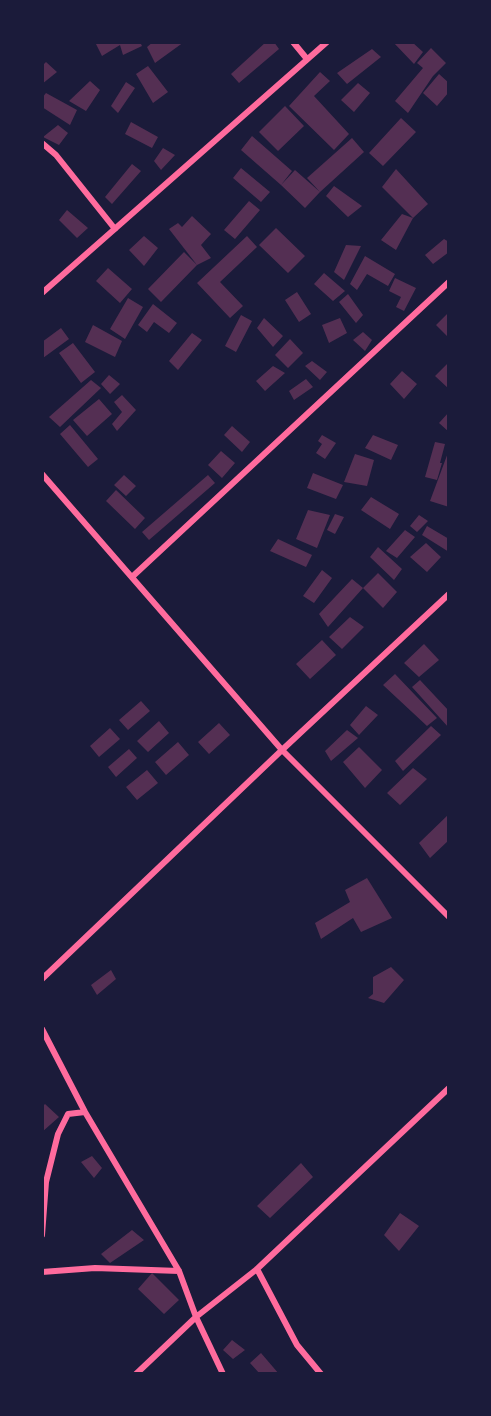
<!DOCTYPE html>
<html>
<head>
<meta charset="utf-8">
<style>
	body { margin:0 }
	#map { position:relative; width:491px; height:1416px; overflow:hidden; background:#1b1b3a; font-family:"Source Sans 3",sans-serif }
	canvas { display:block }
	.frame { position:absolute; inset:0; border:44px solid #1b1b3a; pointer-events:none }
</style>
</head>
<body>
<div id="map">
<canvas width="491" height="1416"></canvas>
<div class="frame"></div>
</div>
<script>
const ctx = document.querySelector('canvas').getContext('2d');
ctx.lineJoin = 'round';
function paint(path, color) {
  ctx.fillStyle = color;
  ctx.fill(path, 'evenodd');
}
function toPath(rows) {
  const path = new Path2D();
  for (const r of rows) {
    path.moveTo(r[0], r[1]);
    for (let i = 2; i < r.length; i += 2) path.lineTo(r[i], r[i + 1]);
  }
  return path;
}
function trace(path, color, width, dash) {
  ctx.strokeStyle = color;
  ctx.lineWidth = width;
  ctx.lineCap = dash ? 'butt' : 'round';
  ctx.setLineDash(dash || []);
  ctx.stroke(path);
}
paint(toPath([
	[95,42,140,42,142,46,123,55,120,45,102,56],
	[153,42,184,42,155,63,147,47],
	[266,42,274,42,279,49,239,83,231,74],
	[393,42,412,42,423,52,414,64],
	[431,48,446,63,433,76,408,113,395,101,423,68,417,63],
	[372,49,381,57,347,84,337,73],
	[46,62,57,72,42,84,42,66],
	[148,66,168,92,153,103,136,74],
	[320,72,330,81,314,96,349,134,334,150,289,106],
	[439,74,449,83,449,92,437,106,423,93],
	[90,81,100,90,86,111,69,101],
	[126,82,135,88,118,113,111,106],
	[358,83,370,93,354,112,341,100],
	[46,93,77,110,70,125,42,107,42,98],
	[285,106,304,126,278,151,259,132],
	[401,118,416,132,383,166,369,153],
	[131,122,158,137,152,148,125,134],
	[58,125,68,133,59,145,43,137],
	[252,136,292,171,281,185,241,150],
	[352,138,364,152,320,192,307,178],
	[163,148,175,155,161,170,154,161],
	[132,164,141,171,112,204,105,197],
	[241,168,270,192,261,202,233,178],
	[396,169,428,204,413,218,396,250,381,240,402,214,413,218,382,187],
	[295,170,320,192,305,208,281,185],
	[334,186,362,206,348,217,326,196],
	[249,201,260,210,235,239,224,230],
	[67,210,88,228,77,238,59,220],
	[192,216,211,234,201,245,211,258,197,265,161,302,148,289,184,252,197,265,169,229,178,223,182,227],
	[276,228,305,256,288,273,259,245],
	[144,236,158,248,144,266,129,250],
	[247,236,257,247,220,282,243,306,230,318,197,283],
	[444,239,449,242,449,252,433,264,425,255],
	[346,245,361,246,344,280,334,272],
	[365,256,395,274,388,286,367,274,357,290,350,284],
	[108,268,132,289,120,303,96,281],
	[324,273,345,291,333,301,314,284],
	[395,278,416,288,404,311,396,307,401,297,389,291],
	[297,292,311,314,299,322,285,300],
	[348,294,363,315,356,323,339,302],
	[128,298,143,307,125,339,110,329],
	[153,304,177,323,169,333,154,322,147,332,138,325],
	[449,312,449,335,448,337,436,325],
	[241,315,252,321,236,352,225,346],
	[264,318,283,336,273,347,257,328],
	[340,318,347,333,329,343,322,325],
	[93,325,122,341,115,357,85,342],
	[61,328,69,339,43,358,42,342],
	[363,332,372,340,365,351,353,340],
	[192,333,202,340,178,370,169,361],
	[290,339,303,353,288,368,275,355],
	[73,343,95,372,81,383,59,353],
	[312,361,327,372,320,380,305,366],
	[449,362,449,389,435,376],
	[273,366,285,373,265,391,256,381],
	[402,371,417,384,404,399,390,384],
	[109,375,120,384,110,394,101,384],
	[306,379,313,387,294,400,289,391],
	[91,380,101,388,60,427,49,417],
	[122,395,136,410,117,431,112,424,122,412,114,402],
	[99,399,112,414,87,436,73,420],
	[449,412,449,432,439,423],
	[70,425,98,459,88,467,60,434],
	[232,426,250,442,242,452,224,435],
	[322,435,336,443,325,459,316,453,322,444,318,441],
	[373,435,398,445,391,460,365,448],
	[435,442,445,444,440,463,442,463,437,480,425,477],
	[449,450,448,491,449,507,430,501],
	[221,451,235,463,222,478,208,465],
	[355,454,374,460,367,486,344,482],
	[313,473,343,485,336,499,307,488],
	[124,475,136,486,126,496,114,485],
	[208,475,215,483,149,540,142,532],
	[116,490,145,518,135,529,106,501],
	[371,497,399,514,390,529,361,510],
	[308,510,330,515,317,548,296,539],
	[335,514,344,517,335,534,327,530],
	[419,515,428,521,417,532,410,526],
	[427,526,449,539,449,552,422,535],
	[405,530,415,537,397,558,386,551],
	[278,539,312,555,306,567,270,551],
	[426,543,441,557,427,572,410,557],
	[378,547,402,569,394,580,370,557],
	[322,570,332,578,314,603,303,596],
	[378,573,397,592,383,608,363,588],
	[352,579,363,588,328,627,319,614],
	[350,617,364,627,342,649,329,637],
	[322,640,336,655,310,679,296,664],
	[424,644,439,660,419,677,404,663],
	[395,674,437,718,427,726,383,685],
	[420,680,449,711,449,728,412,687],
	[141,701,150,711,128,730,119,720],
	[366,706,378,715,359,735,350,725],
	[159,721,169,733,148,752,137,741],
	[219,723,230,735,209,754,198,742],
	[431,726,441,735,403,771,395,761],
	[110,728,120,739,99,757,90,746],
	[347,730,358,738,331,761,325,751],
	[178,742,189,755,166,775,155,762],
	[359,747,382,770,365,788,343,762],
	[129,749,137,758,116,777,108,767],
	[413,768,427,779,400,805,387,793],
	[147,770,158,783,137,800,126,787],
	[449,814,449,840,430,858,419,843],
	[367,878,392,918,361,932,353,918,321,939,315,923,350,902,345,890],
	[391,967,404,980,384,1003,368,998,373,994,373,977],
	[111,970,116,979,97,995,91,985],
	[45,1104,59,1117,42,1132,42,1107],
	[92,1156,102,1168,94,1178,81,1162],
	[301,1163,313,1177,270,1218,257,1206],
	[400,1213,419,1226,399,1251,384,1235],
	[132,1230,144,1240,110,1263,101,1254],
	[152,1273,179,1300,164,1314,138,1289],
	[232,1340,245,1350,233,1359,223,1350],
	[261,1353,279,1374,260,1374,250,1363]
]), '#542f53');
trace(toPath([
	[293,42,307,59],
	[42,143,56,155,115,229],
	[42,293,327,42],
	[42,474,282,750,449,917],
	[132,577,449,282],
	[42,979,282,750,449,594],
	[42,1029,85,1112,179,1271,196,1317,223,1374],
	[42,1235,46,1182,58,1134,68,1114,85,1112],
	[257,1269,297,1345,321,1374],
	[42,1272,95,1268,179,1271],
	[136,1374,196,1317,257,1269,449,1088]
]), '#ff6b9d', 6);
</script>
</body>
</html>
